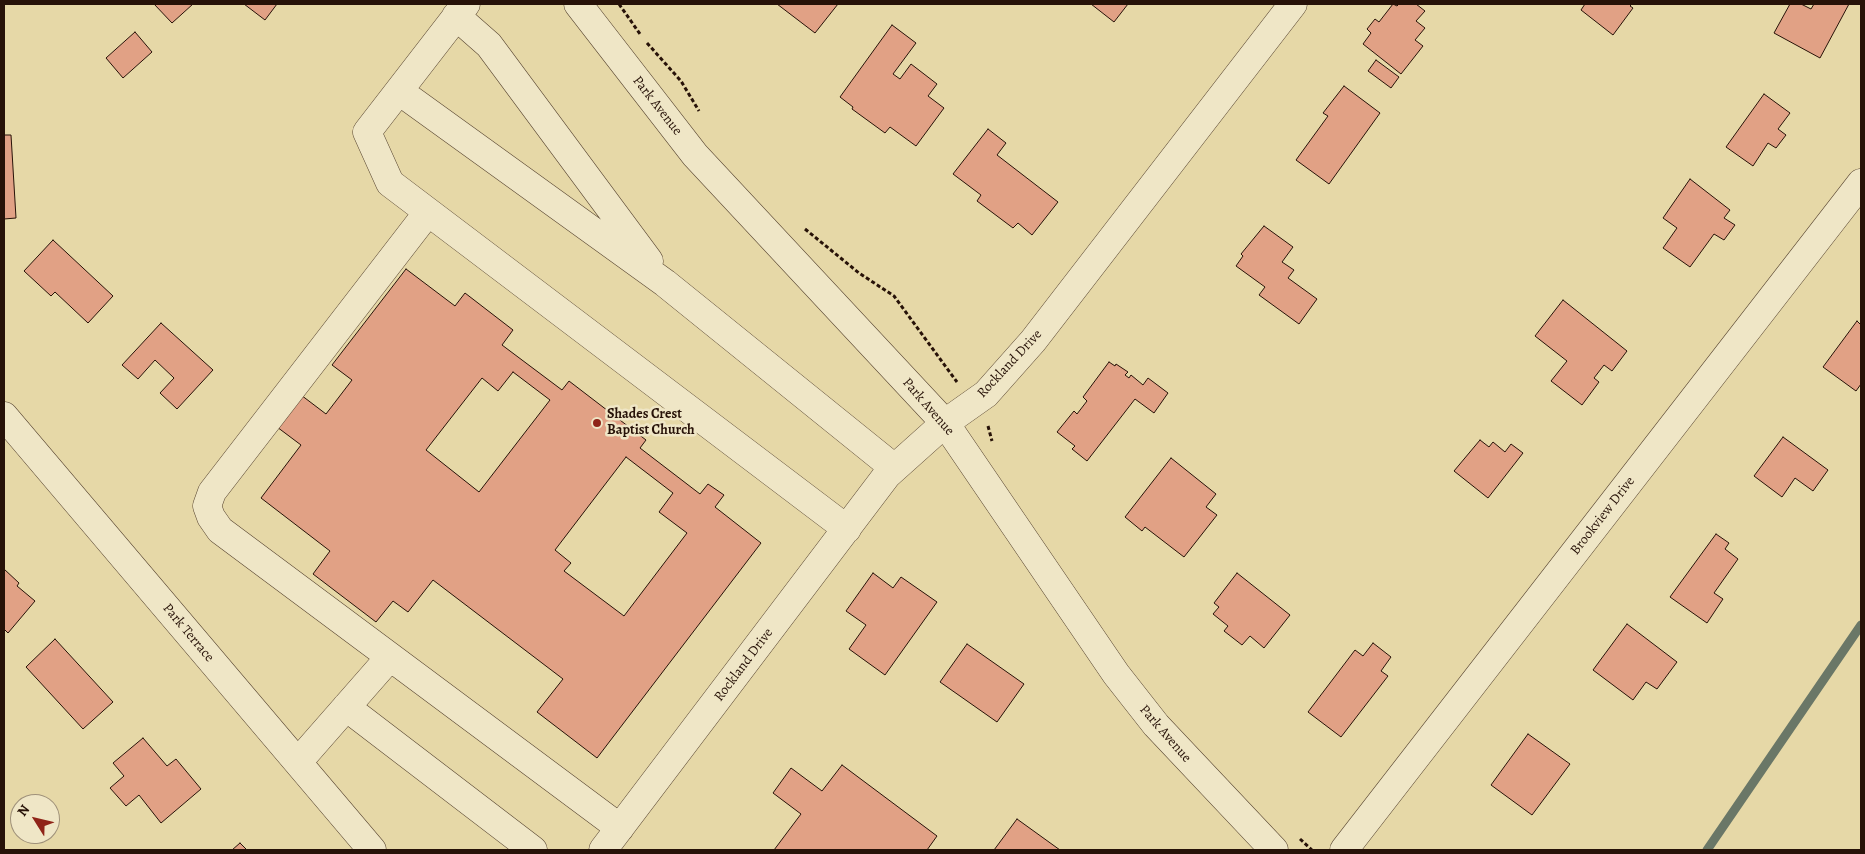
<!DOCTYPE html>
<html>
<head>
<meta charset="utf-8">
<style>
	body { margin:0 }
	#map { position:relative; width:1865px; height:854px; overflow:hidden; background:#e6d8a7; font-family:Alegreya,serif }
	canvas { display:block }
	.frame { position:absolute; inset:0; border:5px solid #271208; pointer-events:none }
	.north { position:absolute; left:10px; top:794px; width:50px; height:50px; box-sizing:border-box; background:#efe6c6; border:1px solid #9f917a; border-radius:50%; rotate:306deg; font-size:14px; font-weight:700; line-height:20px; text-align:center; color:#271208 }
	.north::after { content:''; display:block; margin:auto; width:18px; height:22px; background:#8f2418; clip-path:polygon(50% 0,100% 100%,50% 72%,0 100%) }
</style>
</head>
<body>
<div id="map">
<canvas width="1865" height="854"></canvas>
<div class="frame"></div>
<div class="north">N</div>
</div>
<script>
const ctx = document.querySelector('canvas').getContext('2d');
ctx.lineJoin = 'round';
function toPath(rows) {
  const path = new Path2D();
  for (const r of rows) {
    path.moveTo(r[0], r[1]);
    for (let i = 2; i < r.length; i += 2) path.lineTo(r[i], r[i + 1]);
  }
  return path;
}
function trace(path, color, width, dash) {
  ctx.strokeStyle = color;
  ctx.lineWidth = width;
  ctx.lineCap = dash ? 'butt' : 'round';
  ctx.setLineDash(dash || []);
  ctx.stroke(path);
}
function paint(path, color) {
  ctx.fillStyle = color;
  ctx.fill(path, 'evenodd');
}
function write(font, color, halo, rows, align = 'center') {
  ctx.font = font + ' Alegreya,serif';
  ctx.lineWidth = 5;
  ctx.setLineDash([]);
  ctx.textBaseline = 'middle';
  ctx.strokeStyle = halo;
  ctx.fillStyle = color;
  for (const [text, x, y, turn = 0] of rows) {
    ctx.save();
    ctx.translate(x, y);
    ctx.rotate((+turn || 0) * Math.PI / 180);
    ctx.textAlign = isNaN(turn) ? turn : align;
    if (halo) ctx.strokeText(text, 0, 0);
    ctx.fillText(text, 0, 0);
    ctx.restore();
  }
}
trace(toPath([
	[1707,850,1861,625]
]), '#6a7767', 9);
const building = toPath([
	[154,4,193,4,172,23,154,4],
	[244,4,277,4,265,20,244,4],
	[777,4,838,4,815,33,777,4],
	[1091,4,1128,4,1114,22,1091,4],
	[1393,4,1397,6,1399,4,1416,4,1425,11,1416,21,1425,28,1415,40,1423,46,1401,74,1363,44,1371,33,1367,29,1375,19,1379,22,1393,4],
	[1585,4,1632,4,1630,6,1633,8,1613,35,1581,10,1585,4],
	[1790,4,1801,4,1811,9,1814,4,1849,4,1820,58,1774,33,1790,4],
	[892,25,916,43,893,74,900,79,911,64,937,84,928,96,944,108,916,146,890,127,885,133,852,109,853,107,840,97,892,25],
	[135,32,152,52,123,78,106,58,135,32],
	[1376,60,1399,77,1391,88,1368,71,1376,60],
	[1344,86,1380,113,1329,184,1296,160,1328,116,1323,113,1344,86],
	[1764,94,1790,113,1778,129,1786,135,1776,148,1768,143,1753,166,1726,147,1764,94],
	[988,129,1006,143,997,155,1058,202,1032,235,1018,223,1013,228,977,201,981,195,953,174,988,129],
	[4,135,11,135,16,218,4,219,4,135],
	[1690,179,1730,210,1724,218,1735,225,1724,240,1714,234,1690,267,1663,248,1677,228,1663,218,1690,179],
	[1264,226,1293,247,1282,262,1294,270,1288,278,1317,299,1299,324,1259,295,1265,287,1236,266,1243,256,1241,254,1264,226],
	[53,240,113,296,88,323,55,292,51,296,24,271,53,240],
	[406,269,455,306,465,293,513,330,502,345,562,390,569,381,646,440,640,448,700,494,708,484,724,495,715,507,761,543,597,758,537,712,563,679,433,580,408,612,393,601,376,622,313,574,330,551,261,498,301,445,277,427,301,395,326,414,352,380,332,365,406,269],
	[513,372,550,400,479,492,426,450,482,378,498,391,513,372],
	[626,457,673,493,659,512,687,533,624,616,564,571,571,563,555,550,626,457],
	[1563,300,1627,351,1612,371,1604,365,1594,378,1599,382,1582,405,1551,381,1567,361,1535,336,1563,300],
	[1857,321,1861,325,1861,384,1856,391,1823,367,1857,321],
	[161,323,213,370,177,409,160,393,174,378,155,360,138,379,122,365,161,323],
	[1109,362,1115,366,1116,364,1128,372,1125,375,1129,378,1131,375,1143,385,1148,378,1168,393,1154,413,1135,399,1087,461,1072,449,1075,446,1057,432,1074,411,1077,414,1087,401,1083,397,1109,362],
	[1783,437,1828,470,1813,491,1795,478,1782,497,1754,476,1783,437],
	[1480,440,1489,447,1493,442,1505,452,1511,444,1523,453,1488,498,1454,471,1480,440],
	[1171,458,1216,494,1206,507,1217,515,1184,557,1145,527,1142,531,1125,517,1171,458],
	[1716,534,1729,543,1725,549,1738,559,1714,593,1723,599,1707,623,1670,597,1716,534],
	[4,569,19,583,17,586,35,601,8,633,4,629,4,569],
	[873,573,893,588,901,577,937,602,885,675,849,649,866,625,846,611,873,573],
	[1237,573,1290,615,1264,648,1250,636,1242,645,1224,631,1228,626,1213,614,1219,607,1214,603,1237,573],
	[1627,624,1677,662,1657,689,1646,682,1633,700,1593,670,1627,624],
	[55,639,113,702,83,729,26,667,55,639],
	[1373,643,1391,657,1381,671,1388,676,1341,737,1308,712,1355,650,1363,656,1373,643],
	[967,644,1024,684,997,722,940,682,967,644],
	[1528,734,1570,764,1532,815,1491,785,1528,734],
	[143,738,167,766,176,759,201,789,161,823,139,795,126,806,110,788,124,776,113,763,143,738],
	[842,765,937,836,927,850,774,850,801,814,773,793,791,768,822,791,842,765],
	[1017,819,1060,850,994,850,1017,819],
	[240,843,247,850,232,850,240,843]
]);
paint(building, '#e1a185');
trace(building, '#271208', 1);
const minor = toPath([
	[466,4,367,132,390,183,847,529],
	[578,4,695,155,945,423,1116,674,1156,725,1274,850],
	[456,16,489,45,649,261],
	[399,91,665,283,893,467],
	[428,212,212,492,207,506,211,517,220,530,620,828],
	[4,416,372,850],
	[346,707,533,850],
	[298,762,390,657],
	[603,850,887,475,945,423,986,394,1033,341,1293,4],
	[1344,850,1861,183]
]);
trace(minor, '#574430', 29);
trace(toPath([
	[619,4,640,34],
	[647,43,681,81,699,111],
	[805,229,859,273,894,296,957,382],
	[988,426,992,441],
	[1300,839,1312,850]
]), '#271208', 3, [4, 2.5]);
trace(minor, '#efe6c6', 28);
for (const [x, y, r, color] of [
	[597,423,5,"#8f2418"]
]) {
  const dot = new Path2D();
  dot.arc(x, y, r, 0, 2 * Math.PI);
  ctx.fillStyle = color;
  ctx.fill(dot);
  trace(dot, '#efe6c6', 2);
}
write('14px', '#271208', '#efe6c6', [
	["Park Avenue",657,106,52],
	["Rockland Drive",1010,364,-47],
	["Park Avenue",928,407,49],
	["Brookview Drive",1603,516,-52],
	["Park Terrace",188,633,50],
	["Rockland Drive",744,665,-53],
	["Park Avenue",1165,734,49]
]);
write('bold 14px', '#271208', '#efe6c6', [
	["Shades Crest",607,415],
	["Baptist Church",607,431]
], 'left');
</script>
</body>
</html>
